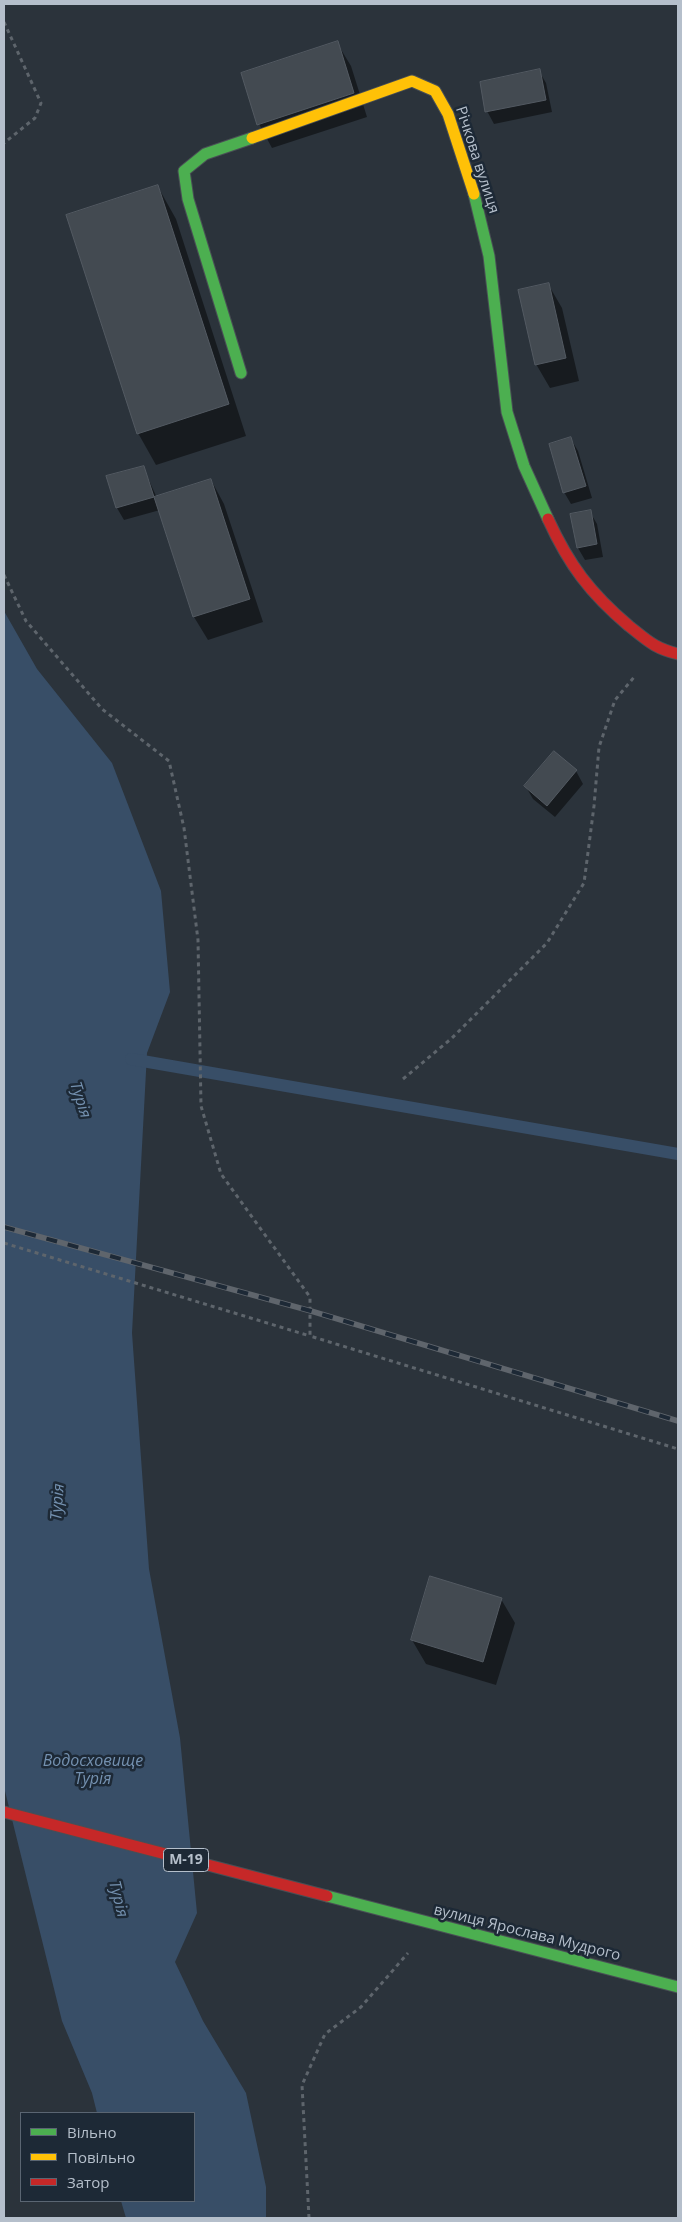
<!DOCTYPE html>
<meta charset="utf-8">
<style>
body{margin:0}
#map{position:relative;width:682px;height:2222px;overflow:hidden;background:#2b333b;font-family:"Open Sans",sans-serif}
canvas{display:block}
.frame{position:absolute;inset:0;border:5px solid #b5bfcb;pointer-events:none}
.legend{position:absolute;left:20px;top:2112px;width:175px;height:90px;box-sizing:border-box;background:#1d2936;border:1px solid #5a6572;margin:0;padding:6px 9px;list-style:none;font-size:15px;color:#b5bfcb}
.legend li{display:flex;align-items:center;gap:10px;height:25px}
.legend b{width:25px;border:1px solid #5a6572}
</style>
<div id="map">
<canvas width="682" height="2222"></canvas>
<div class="frame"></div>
<ul class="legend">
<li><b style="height:6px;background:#4caf50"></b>Вільно</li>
<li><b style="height:6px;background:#ffc107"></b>Повільно</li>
<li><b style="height:6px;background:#c62828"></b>Затор</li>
</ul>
</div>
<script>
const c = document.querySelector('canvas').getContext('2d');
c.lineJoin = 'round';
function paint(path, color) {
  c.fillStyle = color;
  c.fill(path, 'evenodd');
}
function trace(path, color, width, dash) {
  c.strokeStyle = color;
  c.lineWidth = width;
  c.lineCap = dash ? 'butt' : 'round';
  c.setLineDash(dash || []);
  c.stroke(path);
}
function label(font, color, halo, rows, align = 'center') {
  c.font = font + ' "Open Sans",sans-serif';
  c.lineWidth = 5;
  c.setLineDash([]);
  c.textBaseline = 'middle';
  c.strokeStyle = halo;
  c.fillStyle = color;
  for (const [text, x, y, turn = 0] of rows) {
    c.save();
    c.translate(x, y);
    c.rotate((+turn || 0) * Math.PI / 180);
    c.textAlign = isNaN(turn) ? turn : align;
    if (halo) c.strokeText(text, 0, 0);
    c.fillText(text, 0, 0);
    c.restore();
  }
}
const water = new Path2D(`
 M4 611 37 669 112 763 161 891 170 992 147 1053 132 1333 149 1569 180 1738 197 1913 175 1962 203 2021 246 2093 266 2187V2218H126L121 2201H194V2113H97L92 2093 62 2021 4 1787Z`);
const shadow = new Path2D(`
 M337 43 351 66 367 117 272 148 259 124Z
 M539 71 546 83 552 112 494 124 487 111Z
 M158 187 176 219 246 436 156 465 138 433Z
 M548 284 562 308 579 381 550 388 536 364Z
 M571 439 578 451 592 498 571 504 564 492Z
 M143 467 157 498 211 480 224 504 263 622 208 640 194 617 160 510 124 520 117 508 108 477Z
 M590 512 597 524 603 557 585 560 578 548Z
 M576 771 583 784 555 817 533 799 526 787Z
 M501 1599 515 1623 496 1685 426 1664 412 1640Z`);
const stream = new Path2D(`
 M131 1059 678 1154`);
const building = new Path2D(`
 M338 41 354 93 257 125 241 73Z
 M540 69 546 100 485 112 480 82Z
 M158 185 229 404 137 434 66 215Z
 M549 283 566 358 535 365 518 290Z
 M571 437 586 486 563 493 549 444Z
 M144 466 154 497 116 508 106 476Z
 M211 479 250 599 193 617 154 497Z
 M591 510 597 544 577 548 570 514Z
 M554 751 577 770 547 806 524 786Z
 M430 1576 502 1598 483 1662 411 1640Z`);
const path = new Path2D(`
 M4 22 41 103 35 118 4 143
 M4 575 26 621 102 709 169 761 184 828 198 940 201 1106 221 1174 310 1297V1336L678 1449
 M403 1079 452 1038 547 943 584 883 594 806 599 747 615 700 635 676
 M4 1243 310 1336
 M309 2218 302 2085 325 2034 361 2007 408 1953`);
const fast = new Path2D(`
 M474 194 489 256 507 412 524 466 548 519
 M241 373 188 199 184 171 205 154 252 138
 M327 1896 678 1987`);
const slow = new Path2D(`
 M252 138 412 81 435 91 448 114 474 194`);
const jam = new Path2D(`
 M548 519C569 565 590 593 629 626 648 641 654 648 678 654
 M4 1812 327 1896`);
const rail = new Path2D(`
 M4 1227 311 1311 678 1421`);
const shields = [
 [186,1860,45]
];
const shieldNames = [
 ["М-19",186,1860]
];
const streetNames = [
 ["Річкова вулиця",477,160,72],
 ["вулиця Ярослава Мудрого",527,1933,14]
];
const waterNames = [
 ["Турія",80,1100,72],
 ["Турія",58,1502,-86],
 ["Водосховище",93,1761],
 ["Турія",93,1779],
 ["Турія",118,1899,76]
];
paint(water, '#384e67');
paint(shadow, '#0007');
trace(stream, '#384e67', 12);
paint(building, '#434a51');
trace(building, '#535a62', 1);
trace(fast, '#494f55', 13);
trace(slow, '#494f55', 13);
trace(jam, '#494f55', 13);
trace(path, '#5e656c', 3, [4, 4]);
trace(fast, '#4caf50', 11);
trace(slow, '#ffc107', 11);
trace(jam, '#c62828', 11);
trace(rail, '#5f656c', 5.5);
trace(rail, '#1d2936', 4, [11]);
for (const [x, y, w] of shields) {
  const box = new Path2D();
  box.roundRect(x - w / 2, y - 11.5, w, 23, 4);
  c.fillStyle = '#1d2936';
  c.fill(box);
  trace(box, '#b5bfcb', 1);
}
label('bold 14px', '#b5bfcb', null, shieldNames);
label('15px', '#b5bfcb', '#1d2936', streetNames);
label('italic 16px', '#7491b0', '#1d2936', waterNames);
</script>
